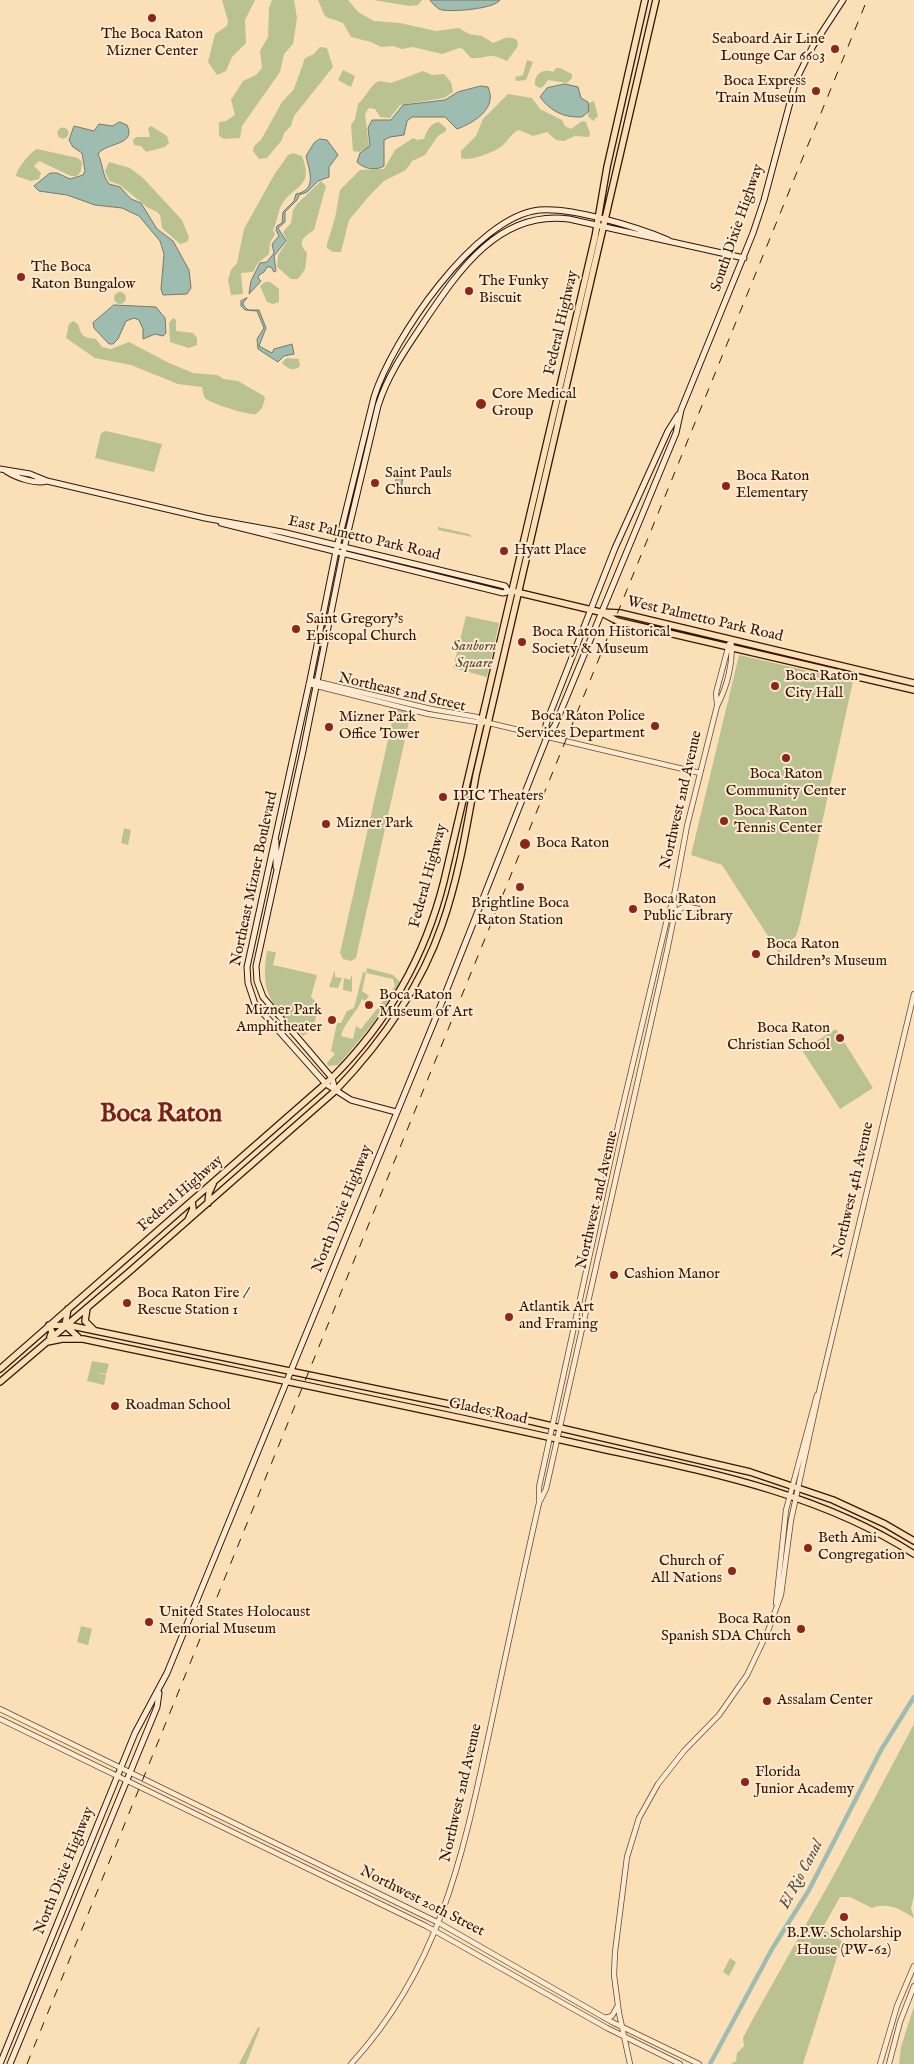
<!DOCTYPE html>
<style>
body{margin:0}
canvas{display:block;background:#fbdfb7}
</style>
<canvas width="914" height="2064"></canvas>
<script>
const c = document.querySelector('canvas').getContext('2d');
c.lineJoin = 'round';
function paint(path, color) {
  c.fillStyle = color;
  c.fill(path, 'evenodd');
}
function trace(path, color, width, dash) {
  c.strokeStyle = color;
  c.lineWidth = width;
  c.lineCap = dash ? 'butt' : 'round';
  c.setLineDash(dash || []);
  c.stroke(path);
}
function label(font, color, halo, rows, align = 'center') {
  c.font = font + ' "IM FELL English",serif';
  c.lineWidth = 4;
  c.setLineDash([]);
  c.textBaseline = 'middle';
  c.strokeStyle = halo;
  c.fillStyle = color;
  for (const [text, x, y, turn = 0] of rows) {
    c.save();
    c.translate(x, y);
    c.rotate((+turn || 0) * Math.PI / 180);
    c.textAlign = isNaN(turn) ? turn : align;
    if (halo) c.strokeText(text, 0, 0);
    c.fillText(text, 0, 0);
    c.restore();
  }
}
const green = new Path2D(`
 M222 0H255L245 20 246 43 232 57 226 71 217 75 208 62 215 34 227 26 228 21Z
 M272 0H294L297 18 293 44 284 54 280 72 242 126 240 138 224 139 219 136V122L226 121 235 115 231 100 243 81 256 75 262 68 260 51 268 37 269 8Z
 M318 0H348L358 12 374 21 400 23 436 31 459 28 469 34 482 36 493 43C502 40 507 34 517 40L518 46 507 61C487 51 489 59 471 58L463 49 459 48 442 54 413 47 402 49 393 46 381 47 371 42 351 37 343 23C321 14 328 23 318 0Z
 M373 0H422L418 5 410 6Z
 M320 47 327 48 333 67 294 116 291 126 284 133 282 140 267 158 259 159 253 151 254 146 261 140 282 102 294 89 305 58 314 54Z
 M527 60 533 62 526 80 516 81 515 77 523 75Z
 M556 68H560L572 74V78L567 83 548 80 543 87 539 88 535 85C534 74 543 68 553 72Z
 M343 70 355 76 351 87 338 80Z
 M423 71 432 75 444 74 451 82 453 92 444 98 400 105 390 118 380 117 375 109 369 108 365 114 369 147 359 152 353 151 351 125 355 119 358 104C366 97 370 85 379 81L391 83Z
 M508 94 532 98 540 109 562 120 565 126 571 129 582 121 586 122 590 133 589 137 575 136 564 141 556 140 547 132 533 136 519 130C510 134 509 140 502 146 495 152 469 162 461 158V151L476 136 483 119Z
 M594 101 598 116 593 121 588 116 589 103Z
 M439 122 446 128V131L438 136 425 155 412 161 406 170 384 181 370 195 349 220 341 252H333L327 248V244L335 218 340 190 360 170 384 169 395 150 413 138 417 140 424 139C427 131 430 123 439 122Z
 M151 126 167 136 169 143 165 147 146 152 141 146 134 145 133 140 136 137H150L148 128Z
 M57.5 133a5.5 5.5 0 1 1 11 0a5.5 5.5 0 1 1-11 0Z
 M37 149 78 158 82 162 81 171 77 176H71L39 161 34 166 41 173 39 179 31 181 16 176C16 170 31 151 37 149Z
 M293 153 302 156C314 188 295 184 282 204 278 210 277 223 273 230L275 234 270 243 269 254 258 263 253 272 241 273 243 294 231 295 228 280 231 270 237 263 244 229 274 175 288 155Z
 M109 162 130 168 143 178 182 220 189 237 187 242 180 244 162 228 160 215 157 212 147 207 120 185 109 181 105 171Z
 M321 181 326 186 314 230C304 237 296 241 307 253L305 269 298 279H291L277 267 278 255 287 242 283 232 291 223 293 210 297 204Z
 M265 282H270L279 289V302L273 304 267 302 260 286Z
 M114 298a6 6 0 1 1 12 0a6 6 0 1 1-12 0Z
 M173 318 176 320V331L193 333 197 338V345L189 348 170 342 169 323Z
 M73 321 78 324C81 336 84 338 96 339L102 347 111 349 129 342 169 363 193 373 217 375 224 379 238 381 264 396 265 399 262 408 256 414C250 416 209 403 205 398 203 395 203 391 202 387L178 384 131 365 95 358 66 338 69 324Z
 M286 358 299 359 300 366C293 372 288 369 282 363Z
 M106 431 162 444 154 472 95 458 101 433Z
 M438 527 469 534 473 537 438 530Z
 M466 616 499 623 487 677 453 668Z
 M739 655 853 681 800 923 796 936 779 953 722 865 691 855Z
 M398 709 408 712 410 717 356 958 351 961 343 959 340 953 394 713Z
 M124 828 131 830 128 845 121 843Z
 M267 951 276 952 273 965 317 975 311 997 319 1005 313 1029 303 1036C274 1003 259 999 267 951Z
 M367 968 393 975 401 983C382 1013 361 1039 338 1065L328 1066 327 1063 335 1054 331 1051 337 1023H341L347 1011 354 1008 363 972 366 973ZM366 973 393 979 395 986 361 1029 356 1026 353 1039 341 1036C344 1022 358 1012 362 999L365 1001 369 996 362 991Z
 M335 970V977L342 978 338 988 329 987Z
 M352 974V992L343 990 344 978 350 980Z
 M836 1029 873 1088 840 1109 802 1050Z
 M92 1361 109 1364 106 1374 94 1372 106 1375 104 1385 87 1381Z
 M81 1626 92 1629 88 1645 77 1642Z
 M914 1724V1896L911 1908 914 1918C900 1909 888 1902 872 1908L850 1897H840L822 1929 842 1941 803 2064H731L736 2061 737 2053 744 2046 743 2038 755 2015 836 1871Z
 M730 1958 736 1962 729 1976 723 1972Z
 M914 2006V2064H899L901 2047Z
 M258 2027 260 2028 246 2064H239Z`);
const water = new Path2D(`
 M430 0H500C494 9 453 12 442 10 437 9 433 4 430 0Z
 M565 84 578 87 581 98 588 102 589 111 582 117C564 118 550 111 540 97L547 88Z
 M481 86 488 87C498 109 473 123 457 129L445 117H412L407 121 404 135 390 137 384 140V166C376 171 364 169 357 162L360 153 370 146 368 128 372 120H391L403 105 445 100 458 92Z
 M120 122 127 125C137 146 106 142 98 154 103 164 102 175 109 184L120 187 131 199 141 203 157 229 173 241 189 270 191 288 187 294 163 295 161 289 164 254 160 241 139 216 122 208 95 205 67 195 39 191 34 186 50 173H57L70 179 83 175 85 171 82 153 73 147 69 140 74 126 94 131 99 124 112 126Z
 M320 139 327 140 338 155 329 167V177L318 181 307 192 299 195 297 200 285 212V222L278 228 286 241 274 256 276 271 274 272 271 267H267L264 272 259 275 258 278 261 281 249 294 251 281 260 263 267 262 274 253 272 244 279 236 276 230 277 226 282 223 283 212 294 201 296 194C318 190 309 170 306 156L314 143Z
 M247 298 243 303 244 306 248 310H259L266 328 259 346 272 353 274 349 292 344 294 354 284 356 278 362 258 349 257 339 264 328 257 311 245 310 241 306V301Z
 M114 305 156 307 165 318 166 333 163 336 155 334 143 339V329L139 320 134 318 126 321 118 339 113 344H109L94 328 93 323Z
 M401 475 403 477 401 490 394 488 397 476Z`);
const canal = new Path2D(`
 M710 2064 772 1949 809 1890 881 1750 914 1697`);
const tertiary = new Path2D(`
 M310 680 431 709 477 717 489 723 700 773
 M309 684 428 714 483 723
 M717 704 716 693 729 644
 M675 912 685 906 699 909
 M540 1501 546 1489 667 951 675 912 674 902
 M776 1603 786 1510 817 1395
 M0 1709 439 1923 612 2022 699 2064
 M0 1719 426 1926 607 2028 680 2064
 M605 2018 612 2016 617 2007
 M351 2064C441 1966 463 1854 490 1729 506 1654 522 1578 539 1503V1487L615 1139 669 911 673 901 687 826 717 706C727 687 734 661 731 640
 M630 2064 619 2013 614 1975 615 1952 627 1857 639 1818 658 1784 684 1751 719 1715 747 1675 768 1631 781 1595 791 1520 819 1392 914 994
 M880 2064 897 2006 914 1966
 M889 2064 900 2022 914 1986`);
const secondary = new Path2D(`
 M0 469 30 474 47 481 205 518 282 532 505 586 508 591
 M6 471C15 477 36 485 47 481
 M221 523 503 593 511 591
 M547 736 546 725 549 716 615 548 668 431 678 415
 M276 841V867
 M335 1090 332 1078 263 997 257 981 256 966 303 751 343 553 378 406C388 374 406 349 424 322 459 270 499 210 569 219L744 258
 M396 1112 351 1100 326 1084 255 1004 248 983 247 967 310 680 336 551 374 397C392 340 475 217 539 210 572 207 637 227 668 240
 M0 2064 135 1733 167 1673 434 1022 547 737 555 725 676 433 681 410 753 233 764 200 796 80 813 46 843 0
 M10 2064 157 1707 159 1693`);
const primary = new Path2D(`
 M516 592 600 612 620 613 914 683
 M602 613 617 621 914 690
 M208 1203 209 1193 213 1184
 M188 1220 193 1209 192 1201
 M87 1308 85 1321 94 1330
 M68 1309 65 1325 78 1337
 M50 1337 52 1332 49 1325 72 1326 526 1420 750 1472 833 1500 885 1524 914 1541
 M47 1342 62 1339H83C244 1373 405 1405 566 1441 685 1468 810 1487 914 1554
 M0 1369 332 1078C387 1023 425 957 444 881L595 237 607 167 645 0
 M0 1382 129 1272 335 1091C382 1042 420 989 442 925 459 877 467 825 476 775L656 0`);
const rail = new Path2D(`
 M27 2064 867 0`);
const markers = [
 [152,18,5,"#8f2418"],
 [835,49,5,"#8f2418"],
 [816,91,5,"#8f2418"],
 [21,277,5,"#8f2418"],
 [469,291,5,"#8f2418"],
 [481,404,6,"#8f2418"],
 [375,483,5,"#8f2418"],
 [726,486,5,"#8f2418"],
 [504,551,5,"#8f2418"],
 [296,629,5,"#8f2418"],
 [522,642,5,"#8f2418"],
 [775,686,5,"#8f2418"],
 [655,726,5,"#8f2418"],
 [329,727,5,"#8f2418"],
 [786,758,5,"#8f2418"],
 [443,797,5,"#8f2418"],
 [724,821,5,"#8f2418"],
 [326,824,5,"#8f2418"],
 [525,844,6,"#8f2418"],
 [520,887,5,"#8f2418"],
 [633,909,5,"#8f2418"],
 [756,954,5,"#8f2418"],
 [369,1005,5,"#8f2418"],
 [332,1020,5,"#8f2418"],
 [840,1038,5,"#8f2418"],
 [614,1275,5,"#8f2418"],
 [127,1303,5,"#8f2418"],
 [509,1317,5,"#8f2418"],
 [115,1406,5,"#8f2418"],
 [808,1548,5,"#8f2418"],
 [732,1571,5,"#8f2418"],
 [149,1622,5,"#8f2418"],
 [801,1629,5,"#8f2418"],
 [767,1701,5,"#8f2418"],
 [745,1782,5,"#8f2418"],
 [844,1917,5,"#8f2418"]
];
const poiNames = [
 ["The Boca Raton",152,35,"center"],
 ["Mizner Center",152,52,"center"],
 ["Seaboard Air Line",825,40,"right"],
 ["Lounge Car 6603",825,57,"right"],
 ["Boca Express",806,82,"right"],
 ["Train Museum",806,99,"right"],
 ["The Boca",31,268],
 ["Raton Bungalow",31,285],
 ["The Funky",479,282],
 ["Biscuit",479,299],
 ["Core Medical",492,395],
 ["Group",492,412],
 ["Saint Pauls",385,474],
 ["Church",385,491],
 ["Boca Raton",736,477],
 ["Elementary",736,494],
 ["Hyatt Place",514,551],
 ["Saint Gregory's",306,620],
 ["Episcopal Church",306,637],
 ["Boca Raton Historical",532,633],
 ["Society & Museum",532,650],
 ["Boca Raton",785,677],
 ["City Hall",785,694],
 ["Boca Raton Police",645,717,"right"],
 ["Services Department",645,734,"right"],
 ["Mizner Park",339,718],
 ["Office Tower",339,735],
 ["Boca Raton",786,775,"center"],
 ["Community Center",786,792,"center"],
 ["IPIC Theaters",453,797],
 ["Boca Raton",734,812],
 ["Tennis Center",734,829],
 ["Mizner Park",336,824],
 ["Boca Raton",536,844],
 ["Boca Raton",643,900],
 ["Public Library",643,917],
 ["Brightline Boca",520,904,"center"],
 ["Raton Station",520,921,"center"],
 ["Boca Raton",766,945],
 ["Children's Museum",766,962],
 ["Boca Raton",379,996],
 ["Museum of Art",379,1013],
 ["Mizner Park",322,1011,"right"],
 ["Amphitheater",322,1028,"right"],
 ["Boca Raton",830,1029,"right"],
 ["Christian School",830,1046,"right"],
 ["Cashion Manor",624,1275],
 ["Boca Raton Fire /",137,1294],
 ["Rescue Station 1",137,1311],
 ["Atlantik Art",519,1308],
 ["and Framing",519,1325],
 ["Roadman School",125,1406],
 ["Beth Ami",818,1539],
 ["Congregation",818,1556],
 ["Church of",722,1562,"right"],
 ["All Nations",722,1579,"right"],
 ["United States Holocaust",159,1613],
 ["Memorial Museum",159,1630],
 ["Boca Raton",791,1620,"right"],
 ["Spanish SDA Church",791,1637,"right"],
 ["Assalam Center",777,1701],
 ["Florida",755,1773],
 ["Junior Academy",755,1790],
 ["B.P.W. Scholarship",844,1934,"center"],
 ["House (PW-62)",844,1951,"center"]
];
const streetNames = [
 ["South Dixie Highway",738,228,-71],
 ["Federal Highway",562,323,-77],
 ["East Palmetto Park Road",364,539,13],
 ["West Palmetto Park Road",705,620,13],
 ["Northeast 2nd Street",402,693,13],
 ["Northwest 2nd Avenue",682,800,-77],
 ["Federal Highway",429,876,-75],
 ["Northeast Mizner Boulevard",255,879,-78],
 ["Northwest 4th Avenue",854,1190,-77],
 ["Federal Highway",181,1194,-41],
 ["Northwest 2nd Avenue",598,1200,-77],
 ["North Dixie Highway",343,1209,-68],
 ["Glades Road",488,1412,12],
 ["Northwest 2nd Avenue",462,1793,-77],
 ["North Dixie Highway",65,1871,-68],
 ["Northwest 20th Street",422,1902,27]
];
const parkNames = [
 ["Sanborn",474,647],
 ["Square",474,664]
];
const waterNames = [
 ["El Rio Canal",802,1875,-62]
];
const townNames = [
 ["Boca Raton",161,1116]
];
paint(green, '#bac292');
paint(water, '#9fbcb0');
trace(water, '#74796b', 1);
trace(canal, '#9fbcb0', 4.5);
trace(tertiary, '#664830', 6);
trace(secondary, '#341503', 7);
trace(primary, '#341503', 8);
trace(tertiary, '#fcead0', 4.5);
trace(secondary, '#fcead0', 5);
trace(primary, '#fbdfb7', 5.5);
trace(rail, '#341503', 1, [9, 9]);
for (const [x, y, r, color] of markers) {
  const dot = new Path2D();
  dot.arc(x, y, r, 0, 2 * Math.PI);
  c.fillStyle = color;
  c.fill(dot);
  trace(dot, '#fcead0', 2);
}
label('15px', '#341503', '#fcead0', poiNames, 'left');
label('15px', '#341503', '#fcead0', streetNames);
label('italic 15px', '#5c492e', '#fcead0', parkNames);
label('italic 16px', '#594f40', '#fcead0', waterNames);
label('bold 25px', '#7a1f14', '#fcead0', townNames);
</script>
